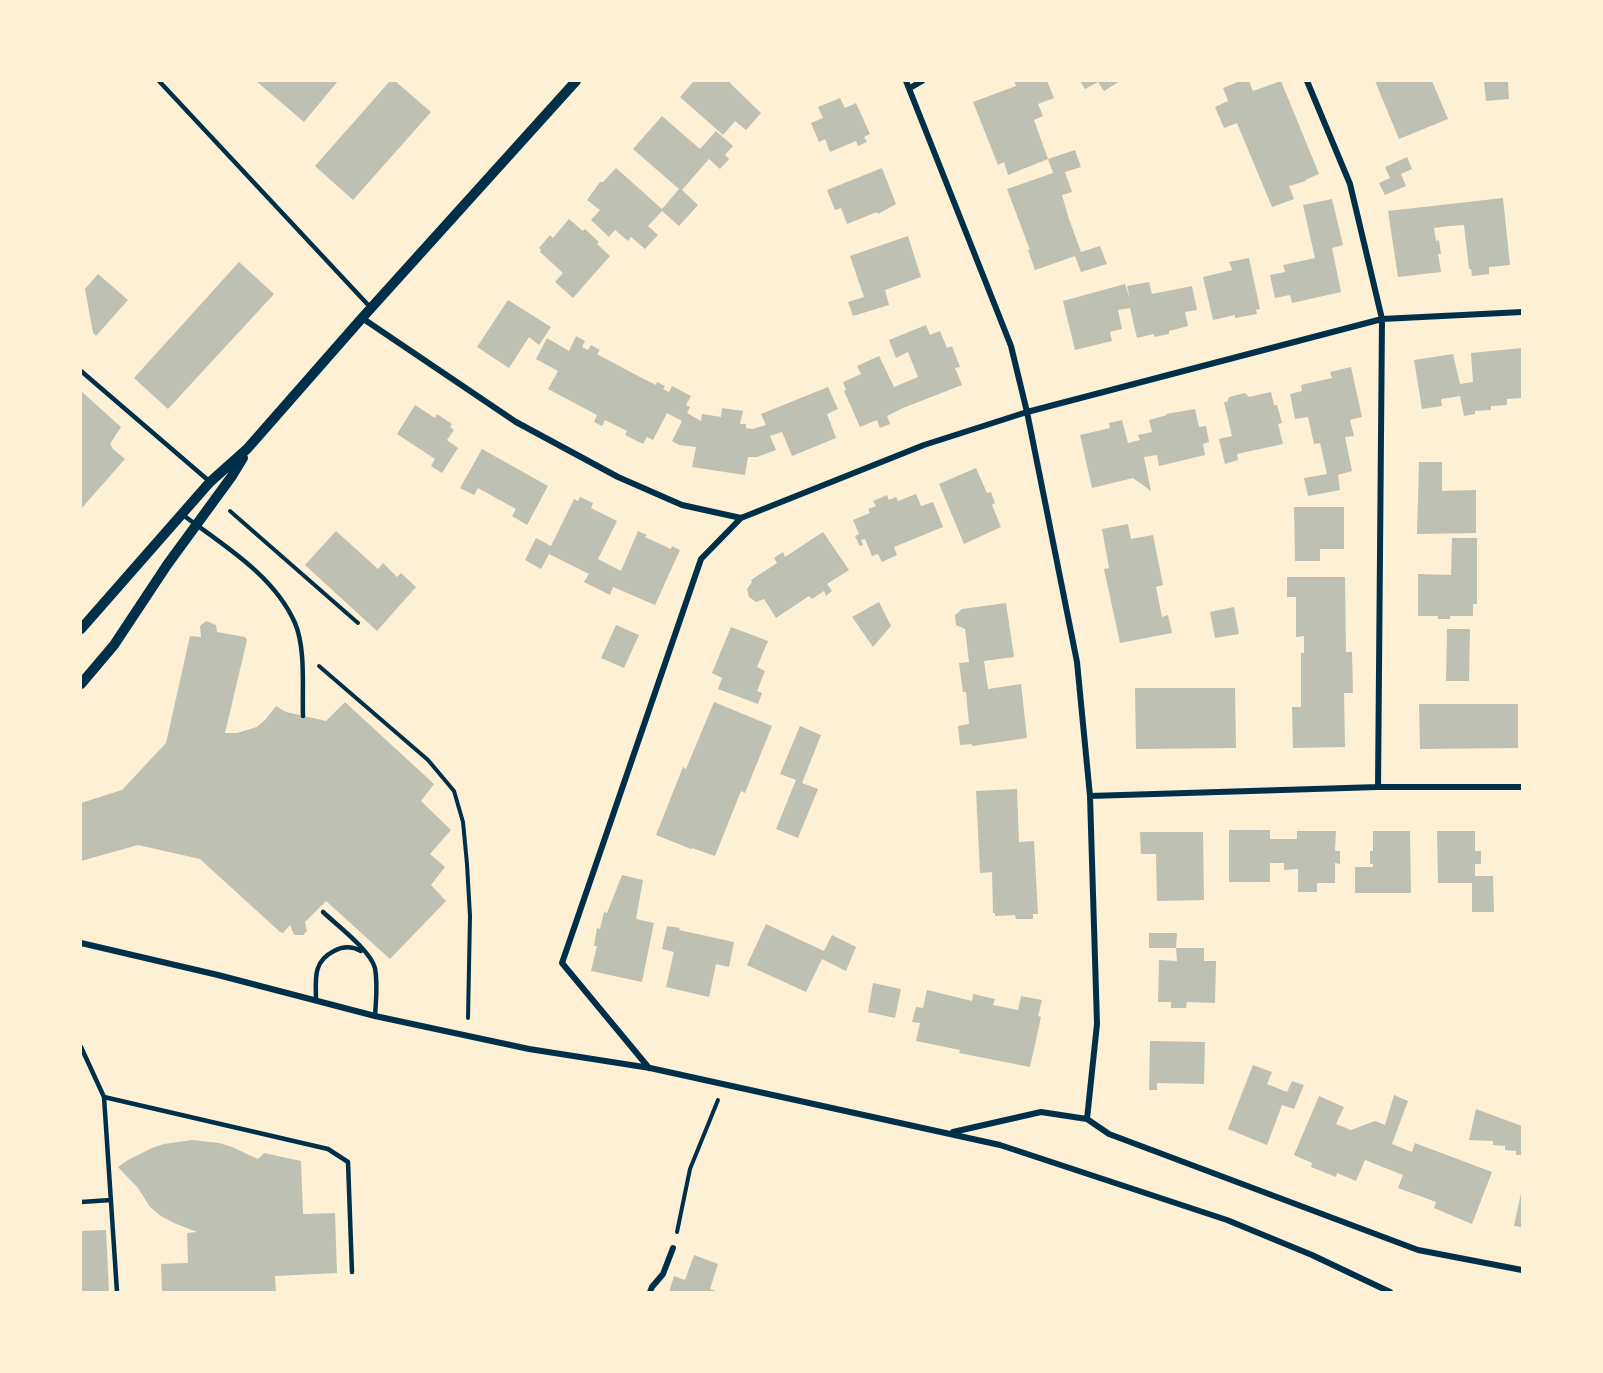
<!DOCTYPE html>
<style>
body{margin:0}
#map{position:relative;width:1603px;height:1373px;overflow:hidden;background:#fdf0d5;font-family:"Crimson Pro",serif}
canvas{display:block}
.frame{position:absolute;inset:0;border:82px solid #fdf0d5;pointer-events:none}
</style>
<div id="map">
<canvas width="1603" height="1373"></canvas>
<div class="frame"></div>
</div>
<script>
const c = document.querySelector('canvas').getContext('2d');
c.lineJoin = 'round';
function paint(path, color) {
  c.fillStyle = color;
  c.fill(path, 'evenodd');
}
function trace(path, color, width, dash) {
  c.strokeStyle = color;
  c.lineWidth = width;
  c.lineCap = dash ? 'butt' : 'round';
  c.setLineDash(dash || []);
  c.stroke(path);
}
const building = new Path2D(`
 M256 81H338L304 122Z
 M390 81H395L431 112 353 200 315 166Z
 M694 81H730L731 84 761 113 746 130 735 121 723 135 680 97Z
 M1014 81H1047L1054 98 1038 104 1043 116 1034 120 1048 159 1008 175 1004 162 998 165 973 102 1016 86Z
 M1080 81H1120L1104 91 1098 82 1085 89Z
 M1240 81H1249L1253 91 1281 81 1319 174 1305 180 1306 181 1289 186 1294 199 1272 207 1237 123 1224 128 1215 107 1228 101 1223 88Z
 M1375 81H1432L1448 119 1399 139Z
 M1484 81H1508L1509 99 1486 101Z
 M840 98 845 108 856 103 870 134 864 137 867 142 858 146 856 141 830 152 825 139 819 142 811 123 823 118 818 107Z
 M662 116 700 149 716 131 733 146 725 155 729 159 720 169 709 159 682 190 698 205 679 226 662 211 648 226 658 235 645 249 631 237 628 241 615 230 609 237 591 220 600 210 587 200 600 182H603L616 168 662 209 679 189 633 149Z
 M1075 150 1081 167 1065 172 1072 192 1062 195 1068 216 1081 252 1100 246 1107 264 1081 272 1075 256 1035 270 1028 250H1030L1007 189 1053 173 1048 159Z
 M1407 157 1412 169 1401 174 1406 186 1385 195 1379 183 1390 178 1385 167Z
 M882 168 896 204 878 214 877 212 847 224 841 208 835 210 827 190Z
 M1503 198 1510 265 1489 267V274L1472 276 1471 269H1469L1464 225 1450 226 1434 228 1436 241 1439 240 1441 254H1438L1441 272 1398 277 1388 211Z
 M1332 199 1343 245 1332 248 1341 292 1292 303 1290 295 1275 298 1270 275 1285 272 1283 265 1315 258 1303 205Z
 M569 219 583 231 585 229 599 242 597 244 610 256 573 298 555 282 563 273 540 252 541 250 539 248 550 235 553 238Z
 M908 236 921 277 885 290 889 305 853 316 848 302 864 297 850 256Z
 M1249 258 1260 309 1256 310 1257 314 1235 318V315L1213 320 1203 277 1232 270 1229 262Z
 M239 262 274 294 168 409 134 378Z
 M98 274 128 300 96 336 93 333 85 289Z
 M1149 282 1152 294 1192 286 1197 310 1185 312 1188 326 1169 331V334L1154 337V334L1137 338 1130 308 1118 310 1122 329 1110 332 1112 341 1075 350 1063 301 1125 284 1130 299 1127 286Z
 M508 300 551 327 539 345 529 337 509 368 477 347Z
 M926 325 930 335 940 331 947 348 952 346 960 367 955 368 962 385 903 408 887 416 890 424 880 428 877 420 860 427 844 391 846 390 843 382 861 374 857 366 879 356 894 387 918 377 908 352 896 358 889 340Z
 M576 336 585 341 582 347 588 350 591 345 600 350 597 354 636 375 656 385 657 382 665 386 663 389 669 392 672 386 691 396 686 405 690 407 687 413 701 421 702 414 721 417 722 408 743 411 740 424H746V428L752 429 766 425 761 414 828 387 838 409 827 414 836 438 792 456 782 432 770 436 776 450 757 457H748L745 475 692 467 696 447 679 445 672 441 682 421 667 413 653 440 647 437 643 444 625 435 627 431 605 420 602 426 594 422 597 415 548 389 558 371 536 359 547 338 569 351Z
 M1522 348V398L1507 399V405L1491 406V410L1475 411V414L1464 416 1460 396 1441 399 1442 406 1422 409 1414 360 1453 354 1460 384 1473 382 1471 353Z
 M1351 367 1362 417 1350 420 1354 436 1345 437 1352 471 1338 475 1340 490 1308 496 1304 478 1327 474 1320 443 1314 444 1308 417 1295 419 1290 394 1302 391 1301 385 1332 378 1330 372Z
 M81 391 121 427 110 444 113 449 125 459 81 509Z
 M1271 392 1274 405H1277L1282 423 1278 424 1283 444 1237 454 1238 460 1225 464 1219 439 1232 436 1224 402H1227L1229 397 1245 393 1249 397Z
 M415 405 435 418 437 414 452 424 450 427 454 430 447 440 458 448 442 473 431 466 435 459 397 434Z
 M1195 409 1199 427 1206 426 1209 442 1203 444 1205 455 1159 466 1157 455 1144 457 1151 491 1133 478 1092 488 1080 435 1110 428 1109 423 1122 420 1128 443 1140 440 1138 435 1152 432 1149 420 1167 415 1166 414Z
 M482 449 548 486 527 525 512 516 516 509 478 488 474 495 460 488Z
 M1419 462H1442V491L1476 490V533L1417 534Z
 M976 468 987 493 991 492 995 503 992 505 1001 527 964 544 939 484Z
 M916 494 921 506 933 502 943 527 894 547 897 555 882 562 878 554 872 556 865 539 861 540 863 545 860 546 855 536 859 534 853 520 870 513 868 509 876 506 873 501 887 495 889 500 896 497 898 501Z
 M580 497 593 503 591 508 617 521 598 559 621 571 638 531 647 535 645 537 671 549 672 546 680 550 655 605 613 587 610 595 584 582 589 574 549 554 541 569 525 560 536 538 551 546 574 499 578 501Z
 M1294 507H1344V549H1320V561H1295Z
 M1128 524 1131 539 1153 535 1163 585 1156 587 1162 617 1168 615 1172 633 1120 643 1104 569 1109 568 1102 529Z
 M336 531 378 569 383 563 397 577 401 573 416 587 377 631 305 565Z
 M823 532 849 570 827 584 832 591 826 596 824 591 812 599 809 596 776 618 764 599 756 602 749 597 747 589 752 582 751 580 777 563 774 558 783 552 785 557Z
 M1452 538H1477V604H1473V616H1450V619H1438V616H1418V574L1451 575Z
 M1287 577H1345L1346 652H1352L1353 693H1344L1345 747 1293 748 1292 707H1301V653H1304V636L1296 637V597H1287Z
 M879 602 891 626 873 647 852 617Z
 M1006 603 1014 657 984 661 988 689 1021 684 1027 738 972 746V744L960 745 958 726 969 724 966 692H963L959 663 969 662 965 629 956 625 955 615 962 609Z
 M1234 607 1239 634 1215 638 1210 612Z
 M206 621 216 625 217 632 245 637 247 640 225 733H237L257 727 265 720 276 706 286 712 326 721 345 702 434 784 421 801 451 830 430 854 445 867 431 885 446 901 390 959 326 901 305 922 307 931 303 935H294L290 925 283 933 280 932 200 859 138 845 81 861V803L122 790 166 743 190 636 201 637 200 626Z
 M616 625 639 635 624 668 601 658Z
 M731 627 768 641 757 667 765 671 757 691 762 693 758 704 718 689 722 678 712 673Z
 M1447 629H1470L1469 681H1446Z
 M1135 688H1235L1236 748 1136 749Z
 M714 702 772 726 745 793 741 791 715 856 692 848 691 849 656 835 683 767 686 769Z
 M1419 704H1518V748L1420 749Z
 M800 726 821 735 802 783 818 789 798 838 776 829 796 780 780 774Z
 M1017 789 1019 842 1034 841 1038 914H1033V919H1016L1015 915 995 916V913H993L992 872 980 873 976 791Z
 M1229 830H1270V839H1297V831H1336L1335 851H1340V864L1335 863V883H1317V892H1298V869L1284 870V863H1270V882H1229Z
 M1373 831H1410L1411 893H1355V867H1373V864H1370V851H1373Z
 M1437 831H1475V851H1481V864H1475V876H1493L1494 912H1472V883H1438Z
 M1140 832H1203L1204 900 1157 901 1156 854H1141Z
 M622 875 643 880 636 919 654 923 642 982 591 971 597 946H594L597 928 600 929 604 912 607 913Z
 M766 924 824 951 832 935 856 947 846 971 822 959 806 992 747 965Z
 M667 926 680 928 679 930 734 942 729 967 716 964 709 997 666 987 674 952 662 949Z
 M1149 933H1177L1176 948H1204V961H1216L1215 1003 1187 1002 1186 1008H1171V1002H1158L1159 960 1177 961 1176 948H1149Z
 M873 983 901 989 895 1018 868 1012Z
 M927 990 972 1001 973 994 995 999 993 1005 1018 1010 1021 996 1042 1000 1038 1016 1041 1017 1030 1067 959 1053 960 1050 916 1041 920 1023 912 1022 916 1007 923 1008Z
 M1150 1041 1205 1042 1204 1084 1157 1083V1090H1149Z
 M1253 1065 1272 1072 1267 1084 1287 1092 1292 1081 1304 1085 1294 1109 1282 1105 1267 1145 1228 1129Z
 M1394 1095 1408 1101 1392 1144 1412 1152 1415 1143 1492 1172 1472 1224 1434 1208 1436 1202 1398 1188 1403 1175 1365 1160 1356 1181 1337 1173 1336 1177 1311 1167 1312 1163 1294 1155 1319 1096 1344 1107 1336 1124 1351 1130 1375 1121 1385 1125Z
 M1476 1109 1522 1126V1155H1516V1151L1505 1150V1146L1493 1145V1141L1469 1140Z
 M192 1140 219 1143 232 1147 258 1159 264 1153 301 1161 303 1214 335 1213 337 1273 275 1276 276 1292H162L161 1264 188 1263 187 1233 197 1232 174 1223 161 1216 150 1207 138 1188 118 1167 128 1160 152 1148 164 1144Z
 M1521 1193 1522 1194V1227L1514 1226Z
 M106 1230 109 1292H81V1231Z
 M694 1255 718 1264 710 1289 719 1292H669L674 1276 685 1280Z`);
const path = new Path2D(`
 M230 511 358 623
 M319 666 428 760 454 791 463 822 467 864 470 916 468 1018
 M677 1232 690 1169 718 1100`);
const service = new Path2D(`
 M159 81 371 308
 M81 371 209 481
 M183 515C223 545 274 575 295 623 306 649 302 689 303 716
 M323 912C338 926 370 950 375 968 378 984 376 1000 375 1016
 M316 1001C316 980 312 962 334 951 343 946 352 946 361 951
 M81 1047 104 1097 117 1292
 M104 1097 328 1149 348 1162 352 1272
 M81 1202 111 1200`);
const minor = new Path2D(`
 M906 81 1011 346 1027 412 1077 662 1090 796 1097 1024 1087 1119
 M1307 81 1350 184 1382 319 1378 787
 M910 88 922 81
 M362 318 516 422 618 477 682 505 741 518 924 445 1027 412 1382 319 1522 312
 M1090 796 1378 787H1522
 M81 943 218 975 375 1016 529 1049 650 1068 1000 1145 1227 1220 1312 1255 1390 1292
 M649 1068 562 963 701 559 741 518
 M953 1132 1041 1112 1087 1119 1109 1134 1418 1250 1522 1270
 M650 1292 652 1287 663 1274 673 1248`);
const tertiary = new Path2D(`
 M81 629 210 482 247 449 362 318 576 81
 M81 684 114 645 167 565 232 476 243 458`);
paint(building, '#bec0b2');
trace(path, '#003049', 4);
trace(service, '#003049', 4.5);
trace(minor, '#003049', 6);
trace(tertiary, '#003049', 10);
</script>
